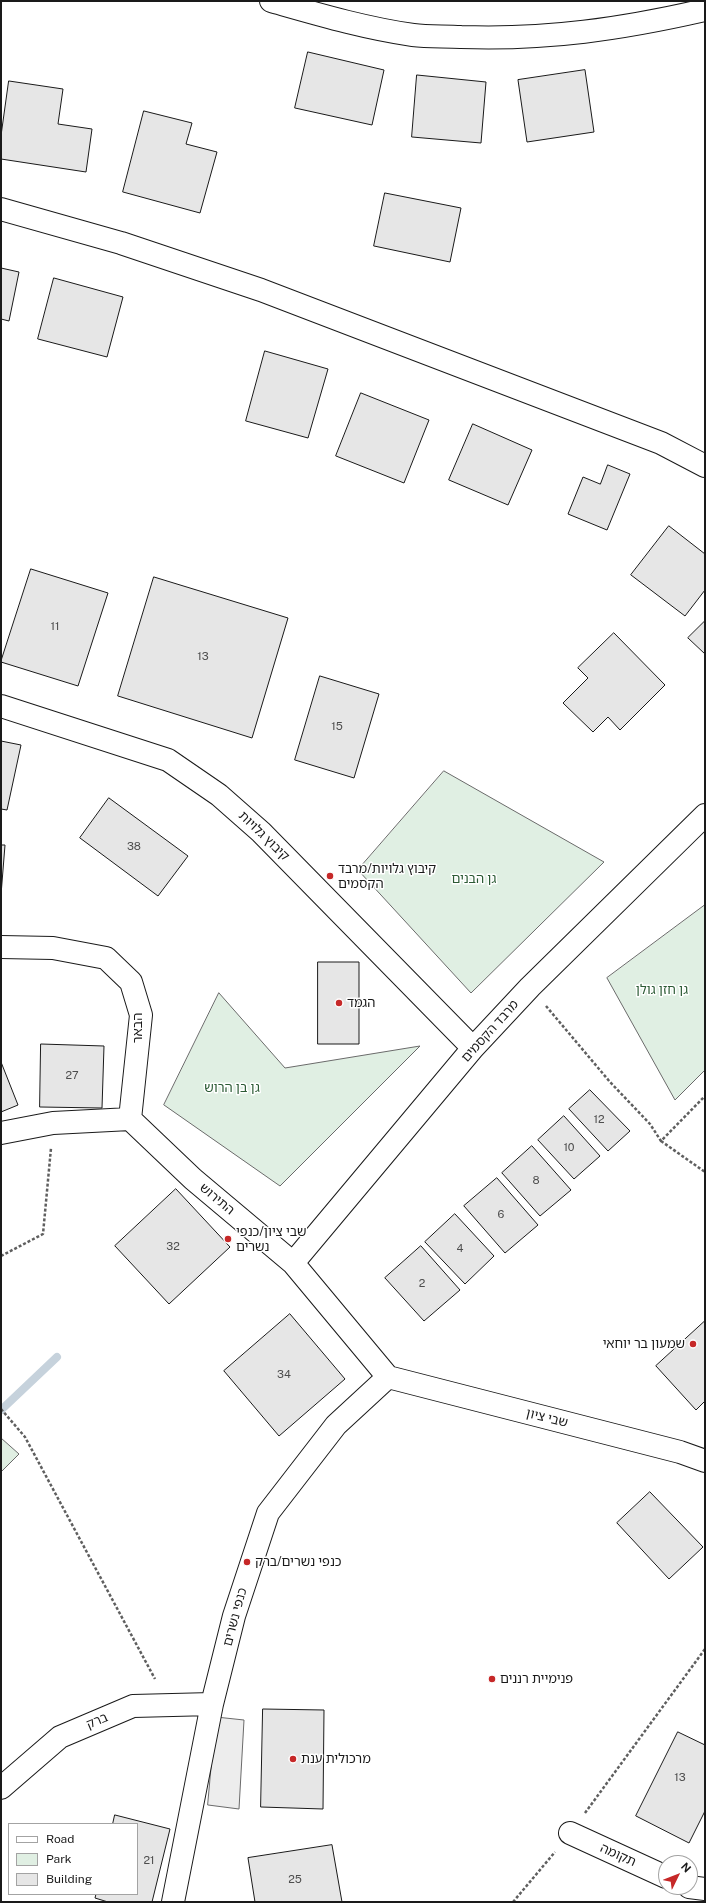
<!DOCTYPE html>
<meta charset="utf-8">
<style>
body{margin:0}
#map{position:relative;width:706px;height:1903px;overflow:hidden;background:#fff;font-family:"Public Sans",sans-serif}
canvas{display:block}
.frame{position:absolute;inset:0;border:2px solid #1a1a1a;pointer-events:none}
.legend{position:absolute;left:8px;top:1823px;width:130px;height:72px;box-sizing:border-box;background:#fff;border:1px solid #a3a3a3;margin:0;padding:5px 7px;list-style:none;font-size:12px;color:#1a1a1a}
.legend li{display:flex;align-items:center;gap:8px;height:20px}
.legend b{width:20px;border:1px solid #a3a3a3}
.north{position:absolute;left:658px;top:1855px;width:40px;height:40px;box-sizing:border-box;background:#fff;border:1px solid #a3a3a3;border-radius:50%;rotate:47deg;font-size:11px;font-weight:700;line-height:16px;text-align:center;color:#1a1a1a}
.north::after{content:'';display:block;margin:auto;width:14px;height:18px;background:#c62828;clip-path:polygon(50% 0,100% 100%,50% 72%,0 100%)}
</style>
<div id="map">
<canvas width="706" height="1903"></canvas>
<div class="frame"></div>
<ul class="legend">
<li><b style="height:5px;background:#fff"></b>Road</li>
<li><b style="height:11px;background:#e0efe3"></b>Park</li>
<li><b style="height:11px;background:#e6e6e6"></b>Building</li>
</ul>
<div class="north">N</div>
</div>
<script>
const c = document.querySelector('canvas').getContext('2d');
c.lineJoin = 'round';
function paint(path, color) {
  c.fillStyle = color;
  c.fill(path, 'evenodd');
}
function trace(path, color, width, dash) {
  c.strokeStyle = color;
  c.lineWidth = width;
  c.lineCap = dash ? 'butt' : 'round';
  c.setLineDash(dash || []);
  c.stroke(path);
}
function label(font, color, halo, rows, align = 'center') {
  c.font = font + ' "Public Sans","Noto Sans Hebrew",sans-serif';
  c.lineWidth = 3;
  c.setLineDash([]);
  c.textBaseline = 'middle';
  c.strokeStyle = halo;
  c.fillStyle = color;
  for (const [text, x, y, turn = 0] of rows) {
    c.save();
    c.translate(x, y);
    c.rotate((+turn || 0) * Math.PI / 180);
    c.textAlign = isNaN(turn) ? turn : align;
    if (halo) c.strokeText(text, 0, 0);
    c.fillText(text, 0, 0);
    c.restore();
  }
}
const green = new Path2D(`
 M444 771 604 862 471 993 358 870Z
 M705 905V1070L675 1100 607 978Z
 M219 993 285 1068 420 1046 280 1186 164 1105Z
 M1 1438 19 1454 1 1472Z`);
const parking = new Path2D(`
 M216 1717 244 1720 239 1809 208 1805Z`);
const stream = new Path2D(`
 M1 1410 57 1357`);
const building = new Path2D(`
 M308 52 384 70 372 125 295 108Z
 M585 70 594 132 527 142 518 80Z
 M417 75 486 82 481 143 412 137Z
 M9 81 63 89 58 124 92 129 86 172 1 159V136Z
 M144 111 192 123 186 144 217 152 200 213 123 192Z
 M385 193 461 208 450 262 374 246Z
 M1 268 19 272 9 321 1 319Z
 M54 278 123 297 107 357 38 339Z
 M265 351 328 369 308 438 246 421Z
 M361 393 429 420 404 483 336 456Z
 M473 424 532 450 508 505 449 480Z
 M608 465 630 474 607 530 568 514 583 477 600 484Z
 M669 526 705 554V590L685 616 631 575Z
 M31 569 108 593 78 686 1 662Z
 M154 577 288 618 252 738 118 696Z
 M705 621V654L688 638Z
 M614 633 665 685 620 730 608 717 593 732 563 703 588 678 578 668Z
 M320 676 379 694 354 778 295 760Z
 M1 741 21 745 7 810 1 809Z
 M109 798 188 856 158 896 80 838Z
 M1 845H5L1 895Z
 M318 962H359V1044H318Z
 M41 1044 104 1046 102 1108 40 1107Z
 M1 1062 18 1105 1 1112Z
 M590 1090 630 1131 608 1151 569 1109Z
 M564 1116 600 1156 574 1179 538 1140Z
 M532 1146 571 1190 540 1216 502 1173Z
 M497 1178 538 1225 505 1253 464 1206Z
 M176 1189 230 1247 169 1304 115 1246Z
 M455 1214 494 1256 465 1284 425 1242Z
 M421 1246 460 1290 424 1321 385 1278Z
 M290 1314 345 1379 279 1436 224 1371Z
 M705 1321V1401L696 1410 656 1366Z
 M650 1492 703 1547 669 1579 617 1523Z
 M263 1709 324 1710 323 1809 261 1807Z
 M678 1732 705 1745V1811L689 1843 636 1816Z
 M115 1815 170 1829 152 1902H108L95 1898 96 1894H137V1824H113Z
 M332 1845 342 1902H255L248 1858Z`);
const path = new Path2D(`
 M546 1006 610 1082 650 1124 661 1141 705 1096
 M661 1141 705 1172
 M1 1256 43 1234 51 1148
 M1 1409 25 1437 155 1679
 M585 1813 705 1649
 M513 1902 555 1852`);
const minor = new Path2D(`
 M271 1C317 14 364 28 413 35 428 37 445 36 461 37 547 40 622 29 705 10
 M1 209 121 243 261 290 661 443 705 466
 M1 706 168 760 219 795 261 832 473 1048
 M1 947 53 948 106 958 131 982 141 1015 130 1119
 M1 1133 53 1123 130 1119 193 1179 293 1263 388 1377
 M293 1263 473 1048 530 987 705 815
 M388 1377 680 1452 705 1461
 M1 1788 60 1737 133 1706 212 1704
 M570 1833 666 1877
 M689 1887 705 1889
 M173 1902 212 1704 234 1616 268 1513 336 1425 388 1377`);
const markers = [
 [330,876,4,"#c62828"],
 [339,1003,4,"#c62828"],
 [228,1239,4,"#c62828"],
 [693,1344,4,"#c62828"],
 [247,1562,4,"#c62828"],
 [492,1679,4,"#c62828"],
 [293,1759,4,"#c62828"]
];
const numberNames = [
 ["11",55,627],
 ["13",203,657],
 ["15",337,727],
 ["38",134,847],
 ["27",72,1076],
 ["12",599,1120],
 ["10",569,1148],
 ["8",536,1181],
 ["6",501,1215],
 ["32",173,1247],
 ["4",460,1249],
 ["2",422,1284],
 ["34",284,1375],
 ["13",680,1778],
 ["21",149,1861],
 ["25",295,1880]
];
const streetNames = [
 ["קיבוץ גלויות",264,836,44],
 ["הבאר",138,1028,-90],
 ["מרבד הקסמים",490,1031,-48],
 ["התירוש",217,1199,40],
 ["שבי ציון",547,1418,14],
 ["כנפי נשרים",235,1617,-75],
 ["ברק",97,1721,-23],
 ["תקומה",618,1855,24]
];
const poiNames = [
 ["קיבוץ גלויות/מרבד",338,869],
 ["הקסמים",338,884],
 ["הגמד",347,1003],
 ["שבי ציון/כנפי",236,1232],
 ["נשרים",236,1247],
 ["שמעון בר יוחאי",685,1344,"right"],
 ["כנפי נשרים/ברק",255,1562],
 ["פנימיית רננים",500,1679],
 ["מרכולית ענת",301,1759]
];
const parkNames = [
 ["גן הבנים",474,879],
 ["גן חזן גולן",662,990],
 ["גן בן הרוש",232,1088]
];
paint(green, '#e0efe3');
trace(green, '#6a6a6a', 1);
paint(parking, '#ededed');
trace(parking, '#6a6a6a', 1);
trace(stream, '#c6d2dc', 8);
paint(building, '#e6e6e6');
trace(building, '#1a1a1a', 1);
trace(minor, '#1a1a1a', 24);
trace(path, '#5f5f5f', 2.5, [3, 2]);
trace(minor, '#fff', 22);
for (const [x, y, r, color] of markers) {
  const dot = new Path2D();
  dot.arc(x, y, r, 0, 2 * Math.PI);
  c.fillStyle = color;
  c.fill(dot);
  trace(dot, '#fff', 1.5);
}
label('11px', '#4d4d4d', null, numberNames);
label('13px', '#1a1a1a', '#fff', streetNames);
label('13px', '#1a1a1a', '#fff', poiNames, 'left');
label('13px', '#2b5a34', '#fff', parkNames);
</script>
